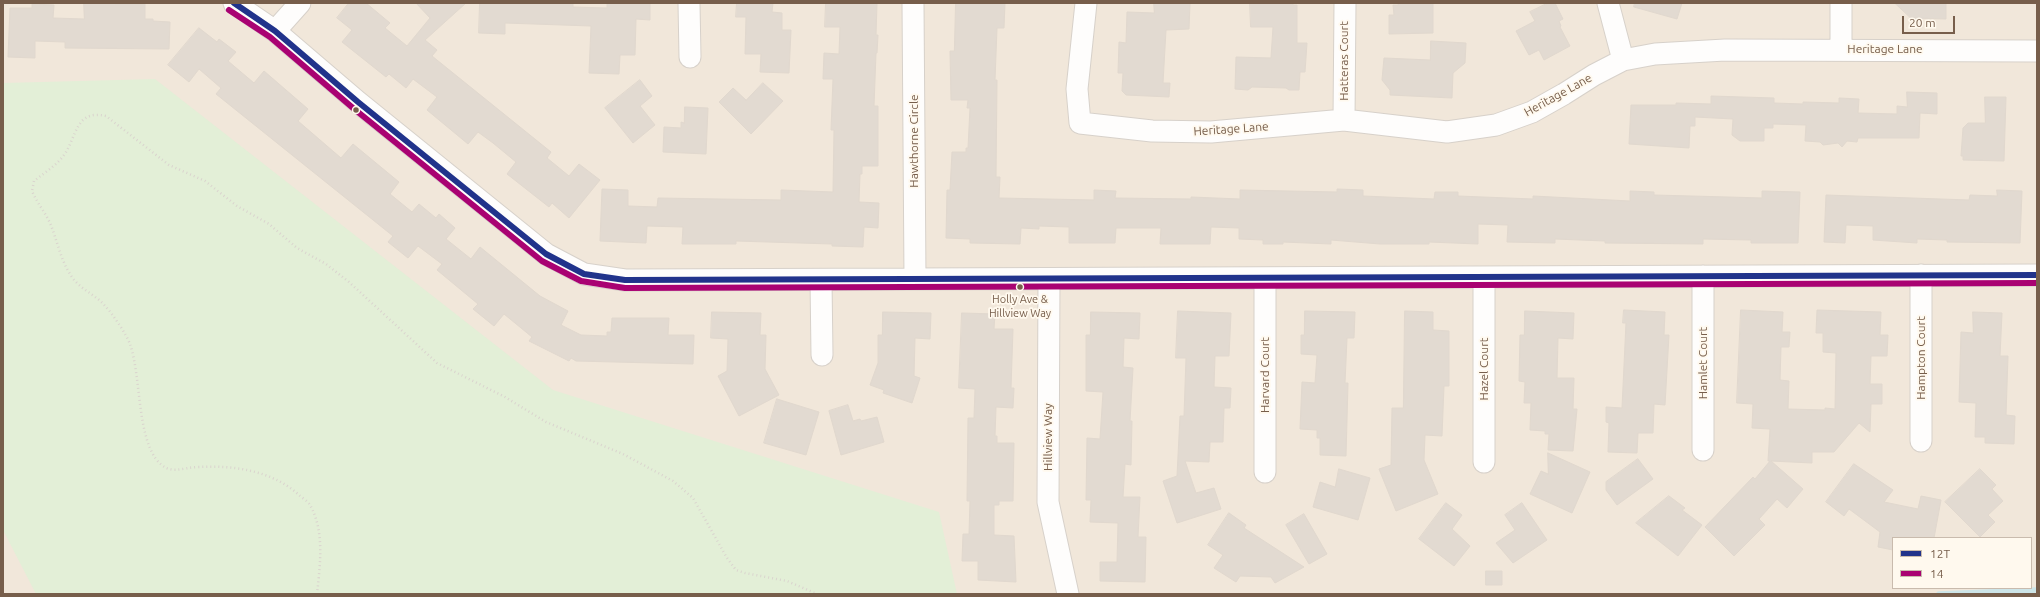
<!DOCTYPE html>
<style>
body{margin:0}
#map{position:relative;width:2040px;height:597px;overflow:hidden;background:#f8f4ec;font-family:Ubuntu,sans-serif}
canvas{display:block}
.frame{position:absolute;inset:0;border:4px solid #775e4b;pointer-events:none}
.legend{position:absolute;left:1892px;top:537px;width:140px;height:52px;box-sizing:border-box;background:#fff9ee;border:1px solid #c9bbad;margin:0;padding:5px 7px;list-style:none;font-size:12px;color:#775e4b}
.legend li{display:flex;align-items:center;gap:8px;height:20px}
.legend b{width:20px;border:1px solid #c9bbad}
.scale{position:absolute;left:1902px;top:16px;width:53px;height:18px;box-sizing:border-box;border:2px solid #775e4b;border-top:0;padding-left:5px;font-size:12px;line-height:14px;white-space:nowrap;color:#775e4b;-webkit-text-stroke:3px #fff9ee;paint-order:stroke}
</style>
<div id="map">
<canvas width="2040" height="597"></canvas>
<div class="frame"></div>
<ul class="legend">
<li><b style="height:5px;background:#21338b"></b>12T</li>
<li><b style="height:5px;background:#a90272"></b>14</li>
</ul>
<div class="scale">20 m</div>
</div>
<script>
const c = document.querySelector('canvas').getContext('2d');
c.lineJoin = 'round';
function paint(path, color) {
  c.fillStyle = color;
  c.fill(path, 'evenodd');
}
function trace(path, color, width, dash) {
  c.strokeStyle = color;
  c.lineWidth = width;
  c.lineCap = dash ? 'butt' : 'round';
  c.setLineDash(dash || []);
  c.stroke(path);
}
function label(font, color, halo, rows, align = 'center') {
  c.font = font + ' Ubuntu,sans-serif';
  c.lineWidth = 3.5;
  c.setLineDash([]);
  c.textBaseline = 'middle';
  c.strokeStyle = halo;
  c.fillStyle = color;
  for (const [text, x, y, turn = 0] of rows) {
    c.save();
    c.translate(x, y);
    c.rotate((+turn || 0) * Math.PI / 180);
    c.textAlign = isNaN(turn) ? turn : align;
    if (halo) c.strokeText(text, 0, 0);
    c.fillText(text, 0, 0);
    c.restore();
  }
}
const residential = new Path2D(`
 M3 3H2037V594H3ZM1893 538H2031V588H1893Z`);
const green = new Path2D(`
 M155 79 553 390 939 512 957 594H36L3 530V83Z`);
const stream = new Path2D(`
 M1939 594 2037 590`);
const building = new Path2D(`
 M84 3 145 4V19H153V21L170 22 169 49 65 48V42L35 41V58L8 57 10 8H32V4L54 5 53 18 84 19Z
 M349 3H366L390 23 385 28 407 46 430 18 416 3H466L425 40 437 50 432 56 551 152 547 158 569 176 579 164 600 180 569 218 552 203 549 207 507 174 516 162 493 143 478 132 468 144 427 110 437 97 413 79 406 88 389 74 386 77 342 42 352 30 337 18Z
 M480 3H573V7L607 8V3H650V20L636 19 635 55H620L619 74 589 73 591 26 505 23V34L479 33Z
 M737 3H773L772 12 782 13V30H791L789 73 760 72 761 54H745L746 17H736Z
 M826 3H877L876 35H878L877 53H876L874 106H878V166H862V174H860L859 202 879 203 878 228 864 227 863 247 832 246V244L736 241V244H682L683 227 647 226 646 243 600 241 602 189 628 190V206L657 207 658 198 781 200V190L833 192 834 130H831L833 79H823L824 53 839 54 840 27H825Z
 M956 3H1005L1004 28H997L995 80H997L996 177H1000L999 198 1094 200V190L1116 191 1115 198 1191 199V197L1240 199V190L1337 192V189L1363 190V196L1434 199 1435 192H1458V196L1533 199V196L1630 201V191L1654 192V195L1728 197 1762 198V191L1800 192 1798 243H1751V240L1703 239V244L1605 243V241L1555 239V243L1507 242 1508 225 1478 224V244L1429 242V244H1380L1331 240V244L1283 242V244H1263V240L1239 239V228L1211 227 1210 244H1160L1161 228H1116L1115 243H1069V227L1039 226V229L1021 228 1020 244 970 243V239L946 238 947 190H950L952 152H966V148H968L970 108H967L968 100H951L950 51H954Z
 M1154 3H1190L1189 29 1166 30 1163 83H1170L1169 97 1126 95 1122 91 1123 73H1118L1119 42 1126 43 1127 12 1154 13Z
 M1250 3H1293V5H1297V43H1307L1305 72H1300L1299 90H1289L1286 88 1252 87 1248 90 1235 89 1236 57 1271 58 1273 27H1251Z
 M1398 3H1433V33L1389 34V15H1394L1393 5H1398Z
 M1548 3H1555L1563 19 1559 21 1561 26 1560 27 1570 46 1544 60 1539 50 1529 55 1516 31 1535 21 1530 12Z
 M1635 3H1682L1677 19 1634 7Z
 M1895 3H1946V19L1911 18Z
 M199 28 217 42 219 39 236 52 228 61 254 83 264 71 308 109 298 121 341 158 353 144 399 182 390 194 412 212 419 204 436 218 439 214 455 228 446 239 471 259 480 247 540 296 568 311 561 325 581 335 607 336V332H611L612 318H669L668 335H694L693 364 576 361 571 358 569 361 529 341 532 337 504 314 494 326 473 309 478 304 437 270 442 264 418 246 408 258 388 242 393 236 216 94 221 88 199 69 189 82 168 65Z
 M1431 41 1466 43 1465 63 1453 73 1452 98 1390 95V90L1382 80 1384 58 1430 60Z
 M640 80 652 96 640 106 655 125 633 143 605 108Z
 M763 83 783 101 751 134 719 102 733 88 746 100Z
 M1907 92 1937 93V114L1920 113 1919 138H1858L1857 142 1847 141 1842 147 1838 143 1823 145 1820 142 1805 141 1806 125 1773 124V128H1764V141H1740L1732 135 1733 119 1695 117V126H1690L1689 148 1629 144 1631 105H1676V103L1711 104V96L1774 98V103L1803 104V102L1839 103V98L1859 99 1858 113 1897 114V106L1907 107Z
 M1985 97H2006L2004 161 1963 160V156H1961L1963 128 1968 123H1985Z
 M685 107 708 108 706 154 663 152 664 127 681 128V122L684 123Z
 M1997 190 2022 191 2020 243 1947 242V240L1917 239V243L1873 240V226L1846 225 1845 243 1824 242 1826 195 1969 200 1970 195 1997 196Z
 M1624 310 1665 312 1664 335H1669L1665 405 1654 404 1653 433H1638L1637 453 1608 452 1609 423 1606 422V407L1622 408 1626 323H1623Z
 M1741 310 1783 312 1782 332H1790L1789 347H1781L1780 380 1789 381 1788 409 1825 410V408L1835 409 1836 353 1823 352V333H1816L1817 310 1881 312 1880 335H1888L1887 356H1871L1870 384H1882V404H1871L1870 432 1859 423 1834 452H1812V463L1771 461 1803 489 1787 508 1777 499 1759 519 1765 525 1734 556 1705 527 1753 477 1755 479 1770 461H1768L1770 429 1752 428 1753 404 1737 403Z
 M1178 311 1231 313 1229 356H1215L1214 387 1231 388 1230 408H1224L1223 442H1210L1209 462 1185 461 1196 493 1214 488 1221 509 1177 523 1163 481 1177 476 1180 416H1184L1186 358H1176Z
 M1305 311 1355 312 1354 338H1347L1345 383H1348L1346 456 1320 455V438H1317V430L1300 429 1302 382 1315 383 1317 355 1301 354V335H1304Z
 M1405 311 1433 312V330L1449 331V386H1444L1442 436 1425 435 1424 460 1438 494 1396 511 1379 469 1391 465 1392 408H1403Z
 M1525 311 1574 313 1573 339 1558 338 1557 378H1574L1573 409H1577L1573 451 1548 450 1549 434H1545V431L1530 430 1531 403H1524L1525 382 1519 381 1520 335H1524Z
 M712 312 761 313 760 335H766L765 369 779 395 739 416 718 376 727 371 728 339 711 338Z
 M883 312 931 313 930 339 915 338 914 376 920 378 912 403 883 393 884 390 870 385 878 363V335H882Z
 M1091 312 1140 313 1139 339 1124 338 1123 367 1133 368 1130 421H1132L1131 465 1125 464 1123 497H1140L1138 537H1146L1145 582 1100 581V562H1117L1118 523 1090 522 1091 500H1086L1087 438 1100 439 1103 392 1086 391V335H1090Z
 M1973 312 2002 313 2000 356H2008L2006 415 2015 416 2014 444 1985 443V437H1975L1976 403 1959 402 1961 332 1973 333Z
 M962 313 995 314 994 329H1013L1011 388H1014L1013 408 996 407 995 436H997V443H1014L1013 501H999V505H994V535L1014 536 1016 582 978 580V561H962L963 534H969L970 501H967L968 418H974L975 389 959 388Z
 M777 399 819 412 806 455 764 443Z
 M848 405 853 421 860 419 861 421 877 417 884 442 841 455 829 411Z
 M1548 453 1590 472 1572 513 1530 494 1541 471 1548 474Z
 M1638 459 1653 479 1617 505 1606 490V482Z
 M1854 464 1893 490 1884 502 1918 509 1921 496 1941 500 1934 538H1893V550L1878 547 1880 532 1849 509 1844 516 1826 502Z
 M1339 469 1370 478 1358 520 1313 507 1320 482 1335 487Z
 M1980 469 1996 485 1992 489 2003 501 1988 515 1995 522 1980 537 1945 502Z
 M1669 496 1685 508 1682 510 1702 525 1678 556 1636 523Z
 M1446 503 1462 515 1452 529 1470 546 1454 566 1419 539Z
 M1522 503 1547 540 1513 563 1496 543 1515 530 1505 515Z
 M1229 513 1246 525 1244 528 1304 567 1275 583 1271 577 1240 576 1236 582 1214 568 1223 555 1208 545Z
 M1304 514 1327 554 1309 564 1286 525Z
 M1486 571H1502V585H1486Z`);
const path = new Path2D(`
 M317 594C320 566 325 531 310 505 308 501 302 498 299 495 273 471 234 465 199 467 181 467 170 477 156 459 137 433 141 376 130 344 126 334 113 314 105 306 97 296 84 291 75 281 61 264 58 242 50 223 45 212 37 203 32 191L34 181C44 173 56 166 64 155 77 137 75 109 106 116L169 165 205 181 237 206 269 224 297 248 326 264 349 282 437 363 505 397 546 422 623 454 673 481 693 498 727 558 736 570 745 573 787 581 817 594`);
const street = new Path2D(`
 M234 3 275 31 358 102 546 254 584 274 625 280 2037 275
 M689 3 690 57
 M913 3 915 279
 M1086 3 1077 89 1080 123 1152 131 1211 132 1344 120 1447 132 1496 125 1532 112 1564 94 1594 75 1623 60 1655 54 1725 50 2037 51
 M1608 3 1623 60
 M275 31 300 3
 M1841 49V3
 M1344 120 1345 3
 M1921 275V441
 M1703 276V450
 M1049 279 1048 502 1068 594
 M821 280 822 355
 M1484 462V277
 M1265 472V278`);
const bus1 = new Path2D(`
 M234 3 275 31 358 102 546 254 584 274 625 280 2037 275`);
const bus2 = new Path2D(`
 M229 10 270 37 353 108 542 261 581 281 625 288 2037 283`);
const markers = [
 [356,110,3.5,"#775e4b"],
 [1020,287,3.5,"#775e4b"]
];
const busNames = [
 ["Holly Ave &",1020,299],
 ["Hillview Way",1020,313]
];
const streetNames = [
 ["Heritage Lane",1885,49],
 ["Hatteras Court",1344,61,-90],
 ["Heritage Lane",1558,95,-29],
 ["Heritage Lane",1231,129,-4],
 ["Hawthorne Circle",914,141,-90],
 ["Hampton Court",1921,358,-90],
 ["Hamlet Court",1703,363,-90],
 ["Hazel Court",1484,369,-90],
 ["Harvard Court",1265,375,-90],
 ["Hillview Way",1048,437,-90]
];
paint(residential, '#f1e7da');
paint(green, '#e3efd7');
trace(stream, '#cde5e8', 5.5);
paint(building, '#e2dad1');
trace(building, '#e1d8ce', 1);
trace(street, '#d7d1ca', 23);
trace(path, '#dad4ce', 2.5, [1, 3]);
trace(street, '#fefdfc', 21);
trace(bus1, '#21338b', 6);
trace(bus2, '#a90272', 6);
for (const [x, y, r, color] of markers) {
  const dot = new Path2D();
  dot.arc(x, y, r, 0, 2 * Math.PI);
  c.fillStyle = color;
  c.fill(dot);
  trace(dot, '#fff9ee', 1.5);
}
label('11px', '#775e4b', '#fff9ee', busNames);
label('12px', '#775e4b', '#fff9ee', streetNames);
</script>
